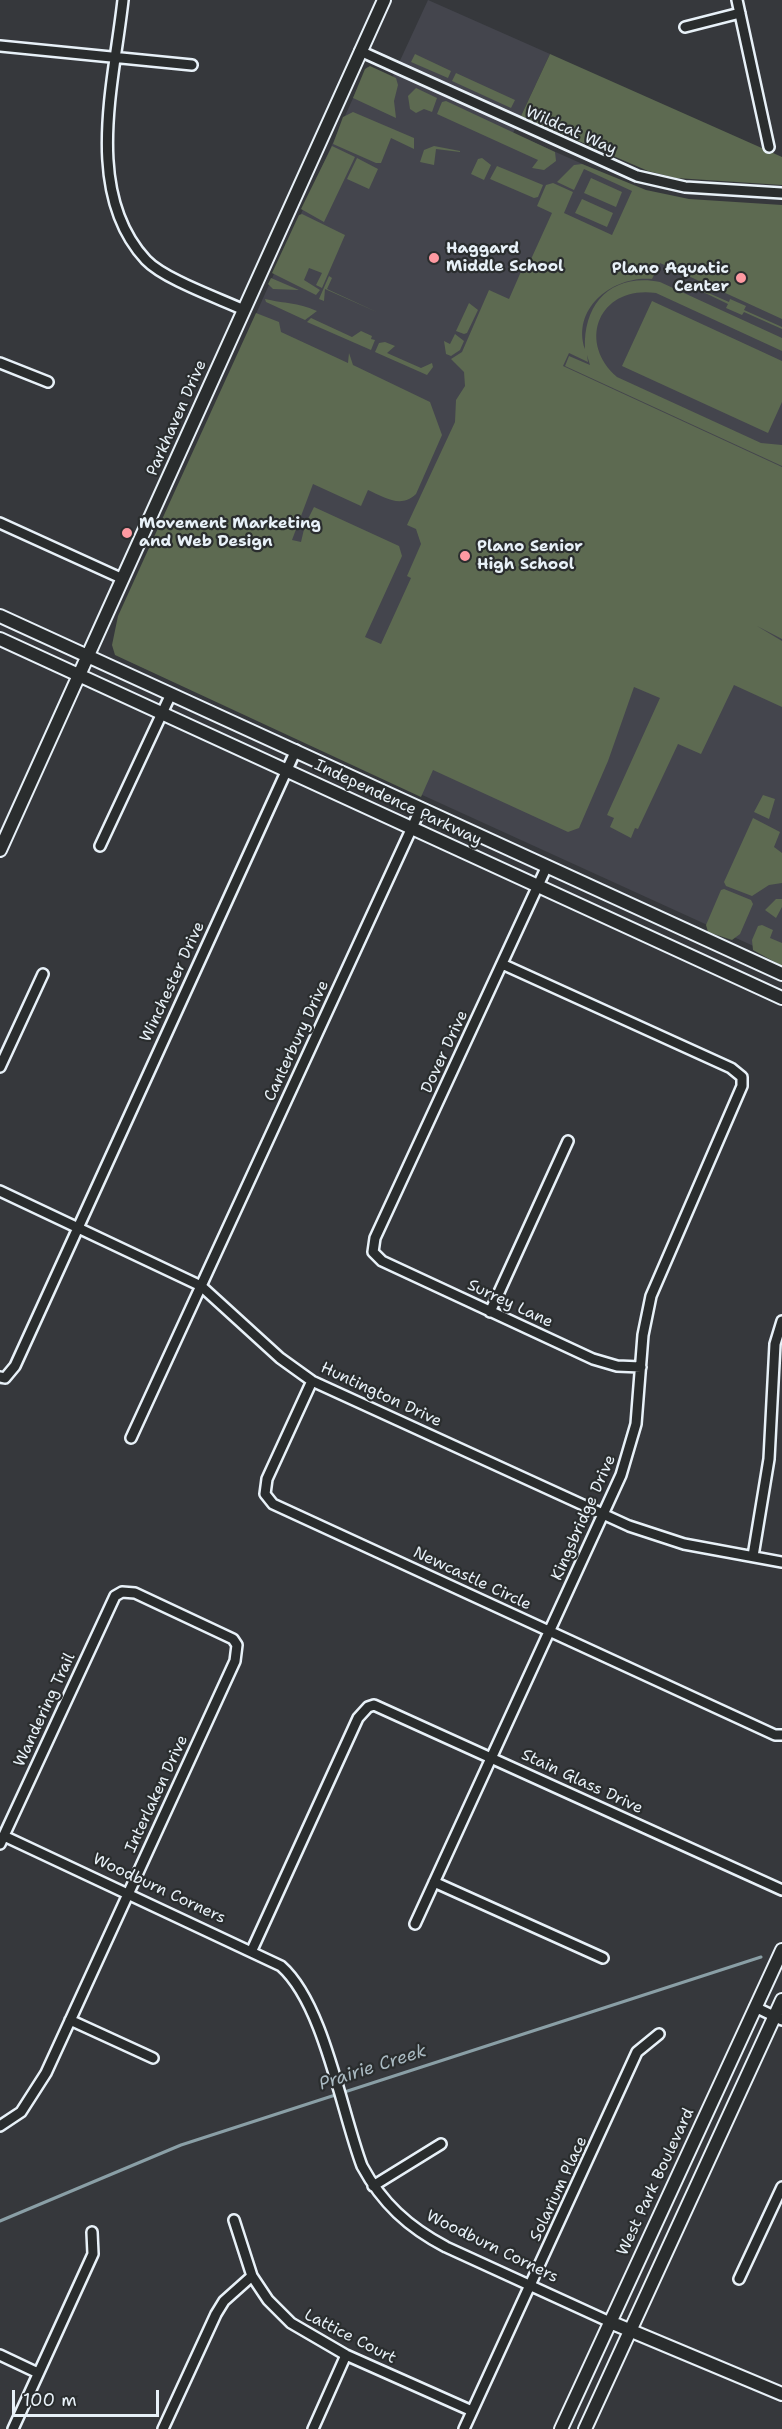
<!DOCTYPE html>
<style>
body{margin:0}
#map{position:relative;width:782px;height:2429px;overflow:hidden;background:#36383c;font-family:"Shantell Sans",sans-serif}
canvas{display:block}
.scale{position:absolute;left:12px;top:2390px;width:147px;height:27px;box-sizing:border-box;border:3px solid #e8f1f8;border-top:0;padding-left:8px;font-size:18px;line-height:21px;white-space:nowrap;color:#e8f1f8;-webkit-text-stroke:4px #2a2d2e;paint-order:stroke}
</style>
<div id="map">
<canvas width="782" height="2429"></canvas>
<div class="scale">100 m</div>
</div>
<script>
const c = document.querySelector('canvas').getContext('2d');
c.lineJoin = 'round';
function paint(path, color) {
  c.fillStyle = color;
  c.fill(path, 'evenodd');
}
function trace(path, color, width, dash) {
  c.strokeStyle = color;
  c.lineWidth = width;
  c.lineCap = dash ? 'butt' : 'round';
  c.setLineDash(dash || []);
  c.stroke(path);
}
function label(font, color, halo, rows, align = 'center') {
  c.font = font + ' "Shantell Sans",sans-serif';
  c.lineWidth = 4.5;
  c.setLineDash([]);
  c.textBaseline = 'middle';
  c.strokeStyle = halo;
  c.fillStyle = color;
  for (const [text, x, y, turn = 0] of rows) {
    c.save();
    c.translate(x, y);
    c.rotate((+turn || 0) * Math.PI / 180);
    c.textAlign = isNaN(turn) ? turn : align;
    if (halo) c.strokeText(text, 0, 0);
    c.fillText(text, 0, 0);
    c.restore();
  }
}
const built = new Path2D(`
 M428 0 550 54 513 133 641 190 782 317V959L124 659 215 405 367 67 392 78Z`);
const green = new Path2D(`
 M415 54 451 71 448 78 411 62Z
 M550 54 782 157V185L676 178 648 171 521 116Z
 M370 66 396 78 398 85 394 101 396 118 353 98 365 69Z
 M456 73 515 100 511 108 452 81Z
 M416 88 437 98 432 112 424 109 416 113 410 109 408 96Z
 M446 101 555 152 556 161 544 170 532 168 538 160 437 114 442 102Z
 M353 112 414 138V149L391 138 381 163H376L333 144 343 117Z
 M332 146 355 157 324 222 301 209Z
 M434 146 460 151V152L436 149 434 165 420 162 424 150Z
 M357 158 378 169 369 189 347 179Z
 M482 158 491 165 484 180 471 174 478 159Z
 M582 164 646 190 689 199 782 205V319L660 263 652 279C615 275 571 307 585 349 583 302 613 273 660 282L782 338V351L656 293C600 285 576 341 617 377L761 443 782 445V466L565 366 569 356 590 365 587 355 588 362 569 353 563 366 782 467V639L757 626 782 641V707L734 685 701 754 678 744 638 829 635 828 631 838 610 827 614 818 607 815 660 698 634 687 608 761 579 828 568 832 433 770 421 797 115 655 112 645 118 616 256 313 279 322 281 332 348 363 349 353 353 365 430 402 442 435 416 494C401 509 384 497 368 490L361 506 313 484 292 540 301 542 305 525 314 507 399 546 402 556 365 637 381 644 411 578 407 576 421 544 416 529 407 525 455 422 456 400 465 386 464 372 451 359 462 352 489 290 509 299 523 267 527 268 552 213 537 206 546 185 553 183 573 192 564 213 612 235 632 191 584 169 574 190 557 182 574 165Z
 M497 166 543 185 538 197 534 198 490 179Z
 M591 178 622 192 616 207 584 193Z
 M582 199 613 213 607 227 575 213Z
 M302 214 345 235 322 288 316 285 322 273 309 268 304 280 320 290 316 295 272 273 299 215Z
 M329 276 332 278 327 289 379 313 325 289 324 301 319 299Z
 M672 277 729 302 730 299 746 306 744 310 782 327V329L744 312 742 315 726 308 728 304Z
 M271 278 299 290 273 289 268 284Z
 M265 299C286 304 296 302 317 311L305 320 266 302Z
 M652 301 782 361V402L768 433 622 366Z
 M469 303 478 310 467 333 464 334 456 331Z
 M311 318 352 337 361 331 372 336 371 339 375 340 371 350 307 322Z
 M455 334 464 341 460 350 451 356 446 354 444 341 450 344Z
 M385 342 395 346 387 353 421 368 432 363 433 367 427 375 375 352 379 343Z
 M763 795 775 799 769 819 754 812Z
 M753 818 780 832 774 847 782 853V883L769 885 752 896 726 886 724 882Z
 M724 889 751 900 753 904 740 934 732 940 708 932 706 925 721 890Z
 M776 899H782V907L776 918 765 910Z
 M762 925 773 930 770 938 782 943V966L753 950 752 940 758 926Z`);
const stream = new Path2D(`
 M0 2221 181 2145 761 1957`);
const street = new Path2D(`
 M123 0C114 83 83 192 146 260 164 279 218 298 244 310
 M737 0 769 147
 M685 27 740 13
 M0 46 192 65
 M360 51 637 176 685 187 782 193
 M0 363 48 382
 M0 523 123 579
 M100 846 171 694
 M547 866 375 1238 373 1252 382 1261 593 1359 617 1366 641 1367
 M0 1067 43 974
 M0 1191 201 1286 280 1358 312 1381 629 1526 684 1544 782 1562
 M490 1312 568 1141
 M0 1377 5 1378 15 1366 296 750
 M312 1381 267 1479 265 1494 273 1504 775 1735H782
 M131 1438 421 808
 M753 1556 769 1459 775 1344 782 1321
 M4 1836 281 1966C324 2004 341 2110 362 2166 382 2203 408 2227 446 2247L610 2322
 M0 1844 115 1596 122 1592 135 1593 233 1639 237 1645 235 1661 46 2073 21 2112 0 2126
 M434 1882 603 1958
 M415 1924 621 1475 636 1424 643 1335 651 1296 742 1086V1077L731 1068 502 964
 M252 1950 358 1718 368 1707 374 1705 782 1890
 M755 2007 782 2020
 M70 2020 153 2058
 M373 2186 441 2144
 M234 2220 252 2276 268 2300 291 2323 346 2355 472 2411
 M739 2279 782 2187
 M0 2355 38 2373
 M13 2429 93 2254 92 2232
 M163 2429 216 2314 224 2301 252 2276
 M313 2429 346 2355
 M464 2429 637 2052 659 2034`);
const secondary = new Path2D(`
 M0 616 782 974
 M0 639 782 998
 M0 850 384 0
 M610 2322 782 2394
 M561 2429 782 1950
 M585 2429 782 2000`);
const markers = [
 [434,258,6,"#ff9aa2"],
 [741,278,6,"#ff9aa2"],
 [127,533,6,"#ff9aa2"],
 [465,556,6,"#ff9aa2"]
];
const streetNames = [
 ["Wildcat Way",571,131,24],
 ["Parkhaven Drive",177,418,-66],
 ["Independence Parkway",398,803,25],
 ["Winchester Drive",173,982,-65],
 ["Canterbury Drive",297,1041,-65],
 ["Dover Drive",445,1052,-65],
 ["Surrey Lane",510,1304,25],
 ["Huntington Drive",381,1395,25],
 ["Kingsbridge Drive",584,1518,-66],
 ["Newcastle Circle",472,1579,25],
 ["Wandering Trail",45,1710,-65],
 ["Stain Glass Drive",582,1782,25],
 ["Interlaken Drive",157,1794,-65],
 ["Woodburn Corners",159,1889,25],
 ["West Park Boulevard",656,2182,-65],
 ["Solarium Place",559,2189,-65],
 ["Woodburn Corners",492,2247,26],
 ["Lattice Court",350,2337,27]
];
const poiNames = [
 ["Haggard",446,249],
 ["Middle School",446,267],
 ["Plano Aquatic",729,269,"right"],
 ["Center",729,287,"right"],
 ["Movement Marketing",139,524],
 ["and Web Design",139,542],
 ["Plano Senior",477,547],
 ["High School",477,565]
];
const waterNames = [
 ["Prairie Creek",373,2068,-18]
];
paint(built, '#44454d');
paint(green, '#5d6a51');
trace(stream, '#8a9fa6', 3);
trace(street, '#e8f1f8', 14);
trace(secondary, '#e8f1f8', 16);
trace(street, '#2a2d2e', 9);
trace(secondary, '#2a2d2e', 12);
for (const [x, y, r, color] of markers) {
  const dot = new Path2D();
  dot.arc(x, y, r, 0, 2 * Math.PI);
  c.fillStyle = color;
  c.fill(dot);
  trace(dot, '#2a2d2e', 2);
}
label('16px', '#e8f1f8', '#2a2d2e', streetNames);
label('bold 16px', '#e8f1f8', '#2a2d2e', poiNames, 'left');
label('italic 18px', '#aabac2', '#2a2d2e', waterNames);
</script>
